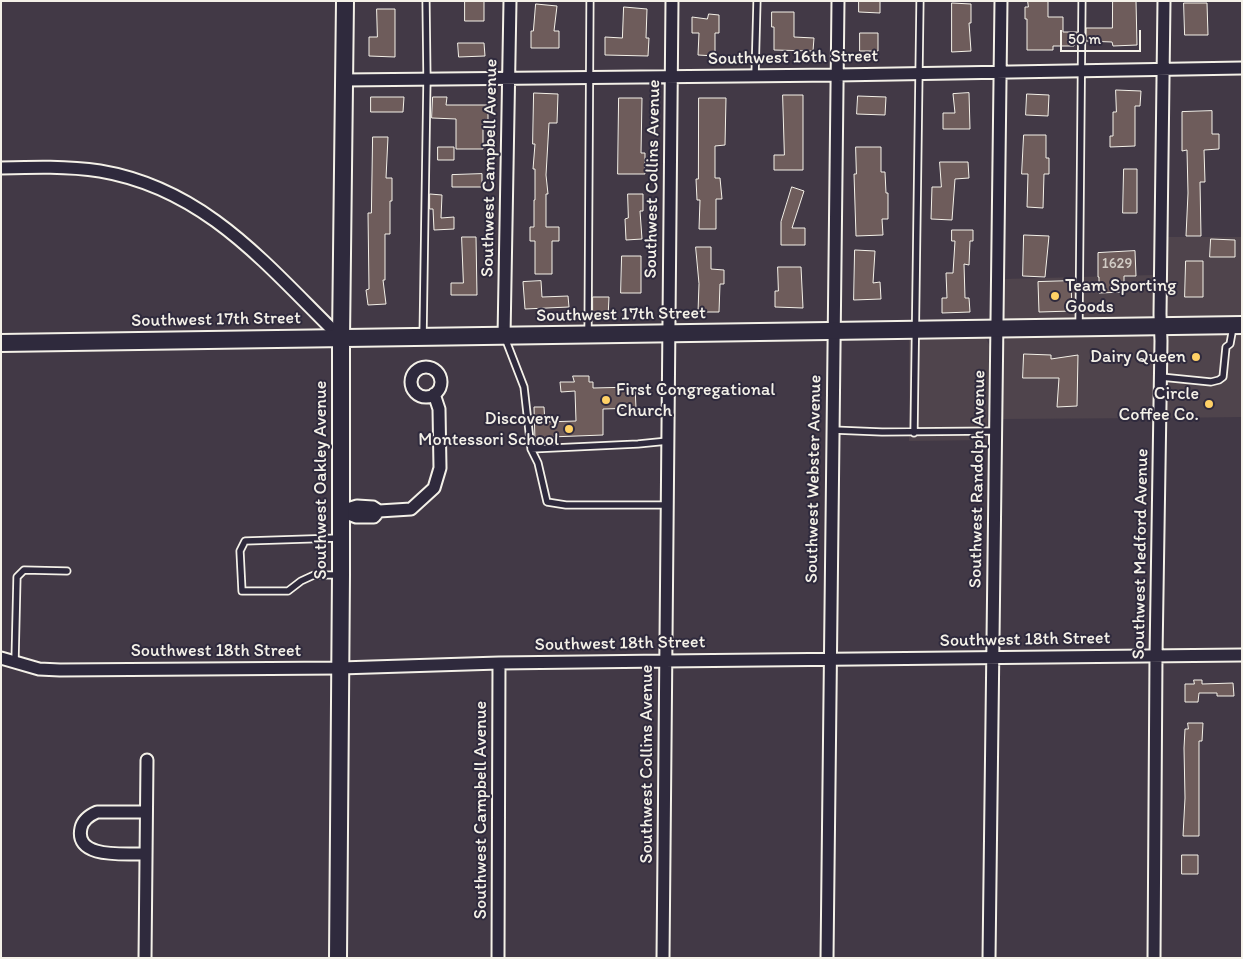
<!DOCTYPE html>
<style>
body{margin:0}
#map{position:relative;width:1243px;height:959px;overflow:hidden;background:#423946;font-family:Itim,sans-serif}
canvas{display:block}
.frame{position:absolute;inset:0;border:2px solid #f4f1e8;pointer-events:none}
.scale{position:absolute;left:1060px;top:30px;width:81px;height:22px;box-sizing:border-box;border:2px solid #f4f1e8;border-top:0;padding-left:6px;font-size:15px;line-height:18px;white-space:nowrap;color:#f4f1e8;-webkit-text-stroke:4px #2f2a3d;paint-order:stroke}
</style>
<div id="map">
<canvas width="1243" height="959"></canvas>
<div class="frame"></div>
<div class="scale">50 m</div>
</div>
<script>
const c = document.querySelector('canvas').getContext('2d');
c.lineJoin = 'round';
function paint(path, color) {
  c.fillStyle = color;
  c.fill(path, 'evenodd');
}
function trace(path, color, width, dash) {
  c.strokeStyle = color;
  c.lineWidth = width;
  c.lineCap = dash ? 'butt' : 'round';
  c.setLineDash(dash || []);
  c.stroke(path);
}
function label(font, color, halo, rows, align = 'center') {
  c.font = font + ' Itim,sans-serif';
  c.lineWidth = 4;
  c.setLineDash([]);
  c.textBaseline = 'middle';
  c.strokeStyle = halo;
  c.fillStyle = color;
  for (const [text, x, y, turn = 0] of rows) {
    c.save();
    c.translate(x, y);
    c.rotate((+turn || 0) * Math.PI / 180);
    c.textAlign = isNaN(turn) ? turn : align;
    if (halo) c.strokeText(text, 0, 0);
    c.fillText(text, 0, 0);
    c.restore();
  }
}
const built = new Path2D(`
 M1166 237H1242V318L1172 319 1168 317 1165 312Z
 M1154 275 1153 310 1151 316 1145 320 1012 322 1007 320 1003 316 1004 279Z
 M1242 333V417L1166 418V342L1168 337 1174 335Z
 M1146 334 1154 340 1155 347 1154 418 1001 419 1002 344 1008 337 1015 336Z
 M983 337 987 340 989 345 987 440 909 441V338Z`);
const building = new Path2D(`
 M465 1H484V21H465Z
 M859 1H880V13L859 12Z
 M1028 1H1048V17H1063V32H1077V40H1074V46H1053V50H1027V19H1025V7H1028Z
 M1113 1H1136L1137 45 1113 46 1112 42 1086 41V28H1112Z
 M952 3 971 4V23H969L971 51 952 52Z
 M1184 3H1207L1208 35H1185Z
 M536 4 557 6 554 31H559V48H531V31H533Z
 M624 7 647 9 646 38H649L648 56 605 55V37L622 38Z
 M377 9H395V57L369 56V37H377Z
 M772 12H794V37L814 38 813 51 774 50V27H772Z
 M709 14 719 15V33H715V56L698 55 699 33H692V17L707 19Z
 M860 33H878V51H860Z
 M458 43H484L485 56 459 57Z
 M1116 90 1141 91 1140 106H1135V146L1110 147V136H1113V112H1116Z
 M534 93 558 94 557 123H549L546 175 548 194H546V227H559V241H552V274H535V241H530V227H534V200H535V169H533L535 144H533Z
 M969 93 970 129H943V113H955L953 94Z
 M1027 94 1049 95 1048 116 1026 115Z
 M783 95H803V170H774V155H784Z
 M858 96 886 97 885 115 857 114Z
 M371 97H404L403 112H371Z
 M433 97H447L446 105H488V120H483V149H456V119L432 118Z
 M619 98H642L641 153H645V174H618Z
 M699 98H726L725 145 715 146V178H720L722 199H716V229H699L700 200H697L696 179H698Z
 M1212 111V134H1219V149L1204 150 1205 182H1200L1201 236H1186L1188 193 1187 150 1182 151V112Z
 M1024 135H1046V158H1049V174H1044L1043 208 1027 207 1028 174H1022Z
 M373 137H388L386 178H392V201H390V234H385V280H383L386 304 368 305 366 290 369 289 368 213H371Z
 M438 147H454V160H438Z
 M856 147H881V172H885L886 193H888V219H882L883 235 856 236 854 174H856Z
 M940 162H968L969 178 955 179 952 220 931 219 932 187H941Z
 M1124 169H1137V213H1123Z
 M482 174V187H452V175Z
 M792 187 804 191 792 228H805V245H781V222Z
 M430 194 442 195 441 218 454 217V229L434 230 433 209H430Z
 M628 194H643V211H640L642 239 626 240 625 219 628 218Z
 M952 230H973V241H970L969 265 964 264 965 298H969L970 312 942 313V298H947L946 273H953L955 241H952Z
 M1024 235 1049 236 1045 277 1023 276Z
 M462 237H476L477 295H451V283H463Z
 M1211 239 1235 240V257H1210Z
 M696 247H711V269L724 270V284H720L719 312H698L699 284Z
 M855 250 875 251 873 283 880 282 881 299 854 300Z
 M1135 251 1136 276H1124V292L1099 293V277H1098V253Z
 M622 256H641V293H621Z
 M1186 261H1203V297H1185Z
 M778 267H801L803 308 775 307V291H778Z
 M541 281 542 297 568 296 569 307 525 309 523 282Z
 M1071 281 1072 311 1039 312 1038 282Z
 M593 297H609L608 318 593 317Z
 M1024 354 1051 355V359L1078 355 1077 406 1057 407 1059 378H1023Z
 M573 376H589V382H593V388L635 387 636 408 603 409V435L550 437V441H535L534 407H544L545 422 576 421 575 391 561 392 560 382H574Z
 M1194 680H1202V684L1233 683 1234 696H1217V693H1199L1198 702H1185V684H1194Z
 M1188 723H1203L1202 741H1199V836H1183L1185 798 1184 748 1185 729H1188Z
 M1182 855H1198V874H1182Z`);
const lane = new Path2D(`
 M755 76 757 1
 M1079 326 1082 1
 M588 333 590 1
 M423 337 427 79 426 1
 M505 338 524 387 531 449 638 444 668 441
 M1161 377 1211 382 1219 380 1223 377 1226 347 1230 344 1233 327
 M833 430 882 432 996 431
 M914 433 920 1
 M531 449 538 463 547 502 566 505H668
 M339 538 245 541 240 551 242 591H288L301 581 314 575H340
 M15 661 17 577 24 570 67 571`);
const street = new Path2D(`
 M344 80 837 75 1242 68
 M1 168C34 167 67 166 100 171 207 189 268 267 341 338
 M504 336 510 1
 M411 382a15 15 0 1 1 30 0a15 15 0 1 1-30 0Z
 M341 511 357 506 373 507 379 511 411 509 434 488 440 468 439 409 434 394
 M341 511 356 517H374L379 511
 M1 658 39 669 60 670 340 668 499 663 665 661 1242 655
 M146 854C127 853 74 860 81 828 83 819 90 815 97 812H146
 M145 958 147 760
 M498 958 499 663
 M663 958 672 1
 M827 958 838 1
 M989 958 1001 1
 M1154 958 1156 656 1161 341 1160 314 1164 1`);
const secondary = new Path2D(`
 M1 343 1242 325
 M338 958 341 574V338L345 1`);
const markers = [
 [1055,296,5,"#ffd166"],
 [1196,357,5,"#ffd166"],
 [606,400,5,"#ffd166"],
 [1209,404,5,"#ffd166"],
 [569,429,5,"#ffd166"]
];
const numberNames = [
 ["1629",1117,264]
];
const streetNames = [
 ["Southwest 16th Street",793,58,-1],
 ["Southwest Campbell Avenue",490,168,-89],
 ["Southwest Collins Avenue",653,179,-89],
 ["Southwest 17th Street",621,315,-1],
 ["Southwest 17th Street",216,320,-1],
 ["Southwest Webster Avenue",814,479,-89],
 ["Southwest Randolph Avenue",978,479,-89],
 ["Southwest Oakley Avenue",321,480,-90],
 ["Southwest Medford Avenue",1141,554,-89],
 ["Southwest 18th Street",1025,640,-1],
 ["Southwest 18th Street",620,644,-1],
 ["Southwest 18th Street",216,651],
 ["Southwest Collins Avenue",647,764,-90],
 ["Southwest Campbell Avenue",481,810,-90]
];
const poiNames = [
 ["Team Sporting",1065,286,"left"],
 ["Goods",1065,307,"left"],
 ["Dairy Queen",1186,357],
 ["First Congregational",616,390,"left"],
 ["Church",616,411,"left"],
 ["Circle",1199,394],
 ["Coffee Co.",1199,415],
 ["Discovery",559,419],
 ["Montessori School",559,440]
];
paint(built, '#4f444c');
paint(building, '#6e5c5b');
trace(building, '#f4f1e8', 1);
trace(lane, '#f4f1e8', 9);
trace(street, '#f4f1e8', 15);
trace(secondary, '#f4f1e8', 20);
trace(lane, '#2f2a3d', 5.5);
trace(street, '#2f2a3d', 11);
trace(secondary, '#2f2a3d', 16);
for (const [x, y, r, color] of markers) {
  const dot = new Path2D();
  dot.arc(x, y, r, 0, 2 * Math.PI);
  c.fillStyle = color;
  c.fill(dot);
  trace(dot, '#2f2a3d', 2);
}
label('15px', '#d2ccc5', null, numberNames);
label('18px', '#f4f1e8', '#2f2a3d', streetNames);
label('18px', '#f4f1e8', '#2f2a3d', poiNames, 'right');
</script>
